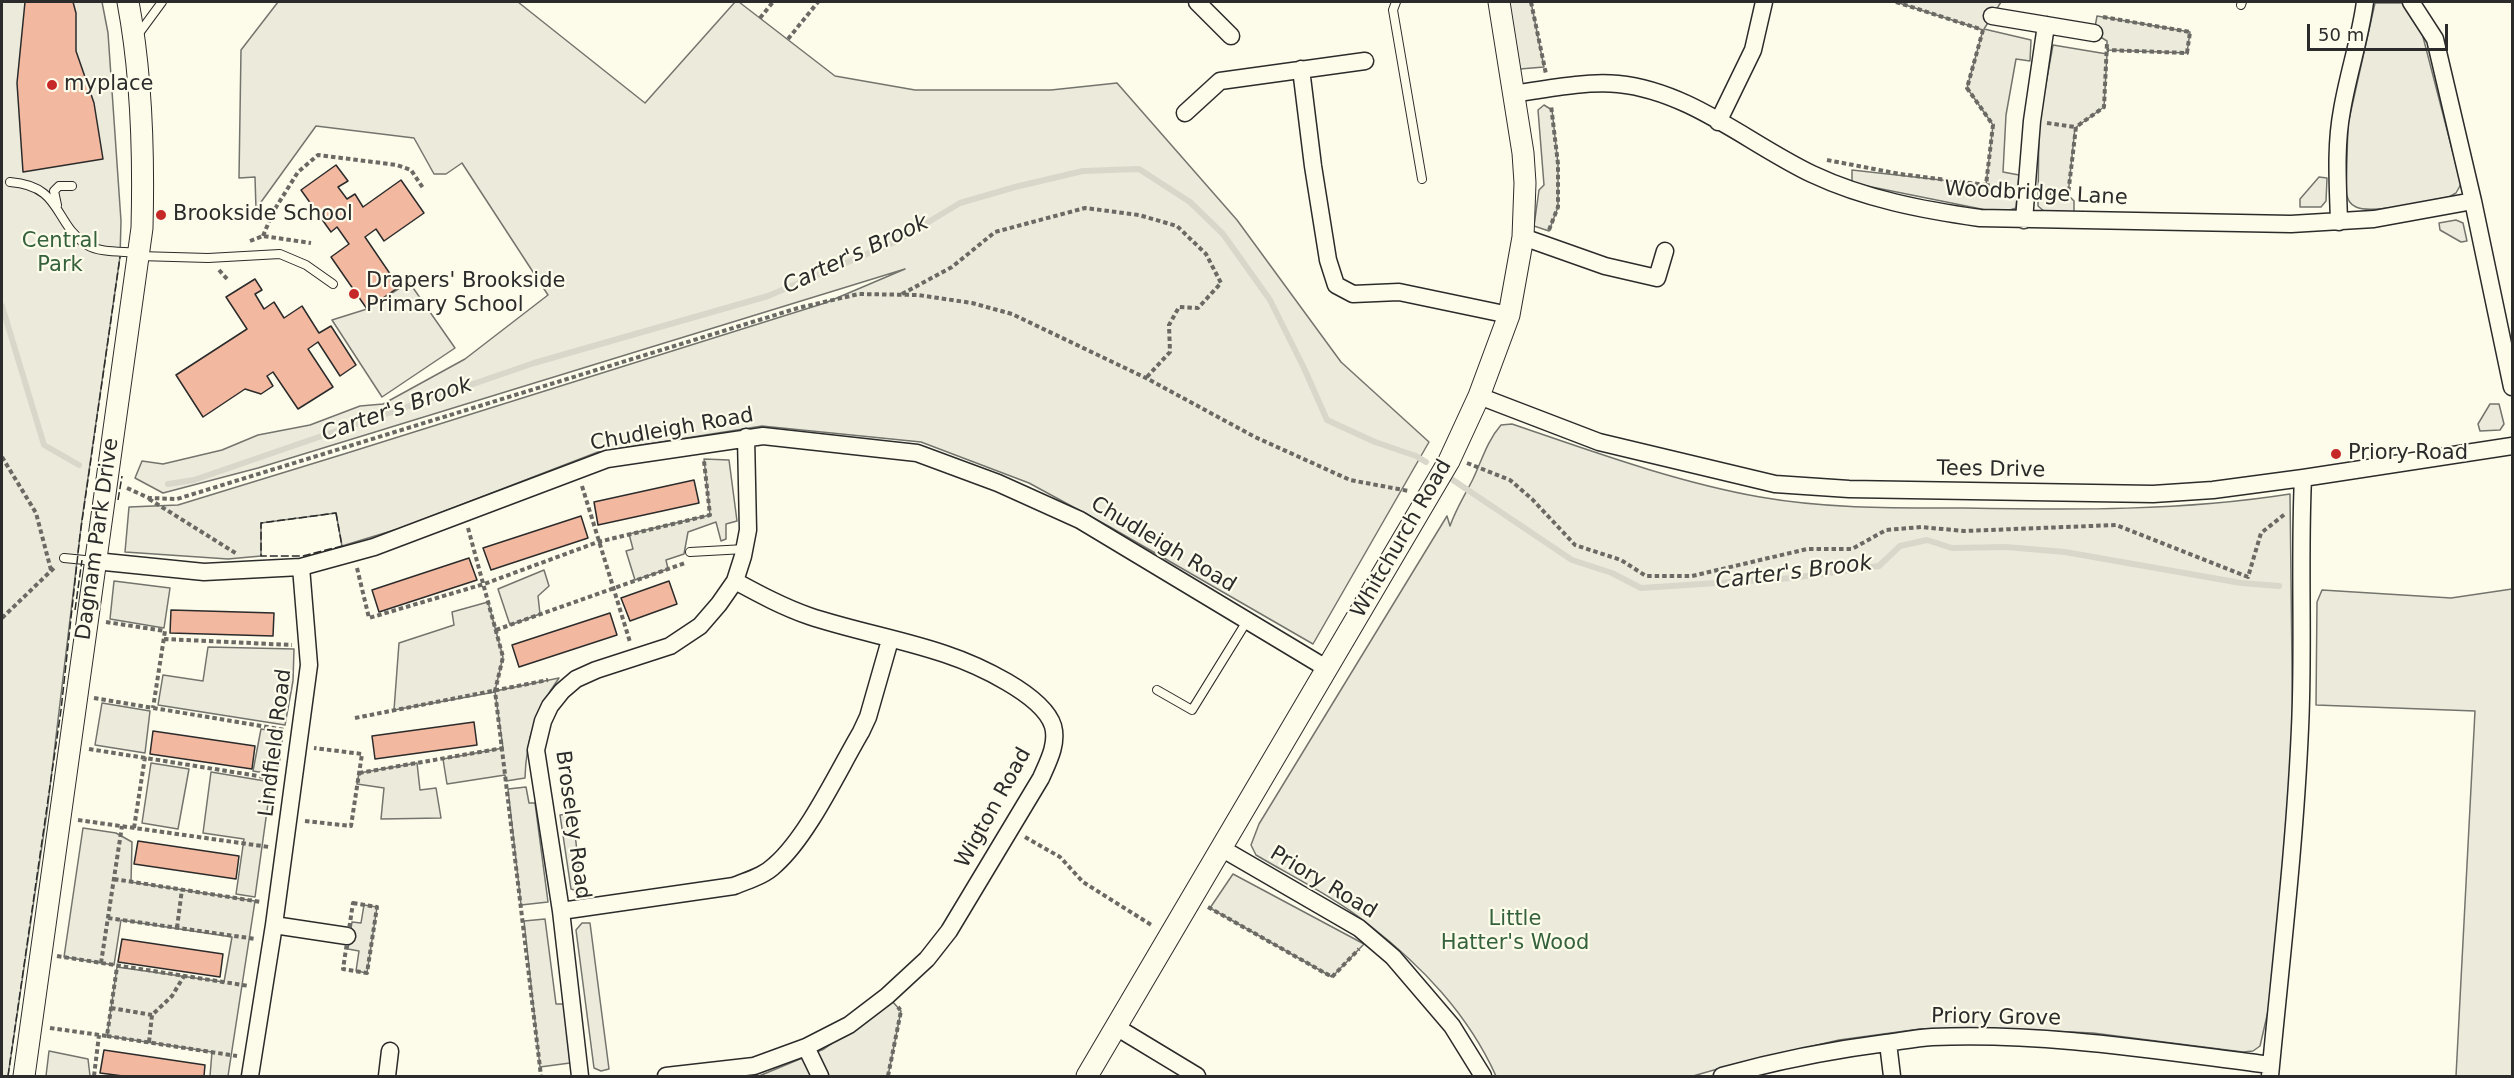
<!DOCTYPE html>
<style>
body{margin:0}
#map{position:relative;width:2514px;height:1078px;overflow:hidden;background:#fdfbea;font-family:"DejaVu Sans",sans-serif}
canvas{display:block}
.frame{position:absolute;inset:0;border:3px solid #2b2b2b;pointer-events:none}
.scale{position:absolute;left:2307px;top:24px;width:141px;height:27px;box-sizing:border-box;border:3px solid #2b2b2b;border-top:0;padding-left:8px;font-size:18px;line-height:21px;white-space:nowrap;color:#2b2b2b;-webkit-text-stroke:4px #fdfbea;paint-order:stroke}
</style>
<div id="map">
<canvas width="2514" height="1078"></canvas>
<div class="frame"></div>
<div class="scale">50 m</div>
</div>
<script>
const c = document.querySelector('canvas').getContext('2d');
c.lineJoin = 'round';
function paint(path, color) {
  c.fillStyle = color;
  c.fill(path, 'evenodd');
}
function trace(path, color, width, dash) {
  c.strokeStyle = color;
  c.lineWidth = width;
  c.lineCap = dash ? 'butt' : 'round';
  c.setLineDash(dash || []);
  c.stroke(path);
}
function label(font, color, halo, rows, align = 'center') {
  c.font = font + ' "DejaVu Sans",sans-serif';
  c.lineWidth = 4.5;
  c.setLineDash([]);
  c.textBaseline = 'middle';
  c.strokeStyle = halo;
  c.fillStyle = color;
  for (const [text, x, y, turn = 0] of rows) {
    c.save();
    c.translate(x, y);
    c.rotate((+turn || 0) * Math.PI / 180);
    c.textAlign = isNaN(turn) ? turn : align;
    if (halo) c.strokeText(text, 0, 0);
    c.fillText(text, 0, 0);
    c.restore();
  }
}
const green = new Path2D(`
 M2 2H102L108 33 121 221 120 257 82 519 47 812 8 1076H2Z
 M278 2H518L645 103 735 2H739L835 76 915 90H1051L1117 83 1237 220 1341 362 1429 442 1313 644 1110 527 1029 483 921 442 762 426 598 452 401 528 342 546 336 513 261 523V556L228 559 125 552 129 507 178 505 344 454 825 303 905 269 258 468 163 493 135 478 142 461 163 464 222 450 258 435 310 425 360 406 383 404 465 359 548 295 462 163 446 174H434L414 138 316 126 256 209 255 177 239 178 241 50Z
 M1509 2H1531L1544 67 1520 69Z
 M1896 2H2001L1984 29 2031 40 2030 61 2016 59 2006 115 2003 172 2019 175 2016 208 2001 213 1852 183V170L1986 185 1993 125 1967 88 1983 30Z
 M2375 3H2403L2413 16 2422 33 2461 184 2456 193 2449 197C2429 200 2373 215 2356 207 2349 204 2348 199 2346 193L2348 124Z
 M2097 16 2190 32 2187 53 2107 50V41L2094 33Z
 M2053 45 2107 54 2104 107 2075 128 2068 195 2074 201V213H2046L2038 206 2039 122Z
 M1544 105 1552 110 1558 164V207L1549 231 1534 226 1539 190 1544 185 1538 110Z
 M2319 177 2327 178 2326 201 2321 207H2300V199Z
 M2456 220 2463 223 2467 241 2461 242 2440 230 2439 223Z
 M2490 404H2499L2504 424 2500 430 2480 431 2478 424Z
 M1512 424C1594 452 1676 482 1760 497 1828 509 1896 508 1964 508 2074 510 2182 511 2290 494L2293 751 2272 994 2260 1046 2253 1051 2243 1052 2093 1033 1982 1028 1920 1029 1839 1040 1735 1064 1693 1076H1496C1468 1014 1422 966 1368 924 1334 897 1293 877 1256 855L1251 845 1259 824 1447 516 1450 526C1456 509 1465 495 1473 479 1482 460 1487 441 1501 425Z
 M704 459 729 460 737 521 726 524V539L721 541 716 522 688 532 684 554 666 560 668 569 635 580 626 551 633 549 629 534 710 515Z
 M544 570 549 586 538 596 540 614 510 625 498 589Z
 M114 581 170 588 164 628 110 619Z
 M2512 589V1076H2456L2475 711 2316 705 2317 602 2322 590 2451 598Z
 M488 602 503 657 495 691 559 678C536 710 526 739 525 778L506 781 505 775 447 784 443 759 503 748 495 692 394 710 399 643 454 625 452 612Z
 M208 647 294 649 293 681 285 725 158 705 163 675 203 681Z
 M102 703 150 711 145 753 95 745Z
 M261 729 283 733 279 766 272 770 271 774 253 771Z
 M151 763 189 769 178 829 142 823Z
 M417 763 420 790 436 788 441 818 381 819 384 788 357 784 359 773Z
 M211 772 271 782 255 897 236 894 244 839 203 833Z
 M526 787 529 803H535L548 902 521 905 508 789Z
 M573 813 581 892 571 889 560 815Z
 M83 828 116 833 132 842 131 882 255 901 228 1076H210L212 1052 107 1036 117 967 224 982 232 937 121 920 114 965 64 957Z
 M1233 874 1364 944 1332 977 1210 908Z
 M364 905 377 907 367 973 356 971 359 951 348 949 352 922 361 923Z
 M545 919 556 1004H564L570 1063 540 1067 524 921Z
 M582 923H590L609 1069 601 1071 594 1068 576 930Z
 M892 1001 901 1011 888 1076H759L824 1049Z
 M49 1051 88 1059 90 1076H46Z`);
const parking = new Path2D(`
 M409 282 455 348 382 397 332 320 367 309Z`);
const stream = new Path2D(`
 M2 306 44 445 79 465
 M1444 474 1572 560 1612 573 1641 588 1792 578 1879 566 1900 546 1927 540 1952 548 2006 547 2065 552 2241 583 2279 586
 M168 484 194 480 534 363 768 296 897 241 960 203 1015 187 1083 171 1139 169 1190 202 1223 234 1270 300 1304 368 1327 420 1375 442 1416 456 1426 462`);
const building = new Path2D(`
 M25 2H73L76 13V51L94 103 103 159 23 172 17 83Z
 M336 165 348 181 338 187 347 199 355 194 363 207 401 180 424 213 384 241 376 229 365 237 399 287 367 309 331 257 349 244 337 227 331 232 301 190Z
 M255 279 262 290 255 294 264 309 274 302 284 318 302 306 319 333 331 326 356 365 340 376 318 342 308 349 333 387 298 409 273 372 267 376 273 386 261 394 245 389 203 417 176 375 247 329 226 297Z
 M694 480 699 503 598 525 594 502Z
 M581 516 588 538 491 570 483 548Z
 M469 558 477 580 379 612 372 590Z
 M669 581 677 604 630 621 621 598Z
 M171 610 274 613 273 636 170 633Z
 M610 613 617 635 519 667 512 645Z
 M474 722 477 745 375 759 372 736Z
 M153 731 255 746 252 769 150 754Z
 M138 841 239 856 236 879 134 864Z
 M122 939 223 954 220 977 118 962Z
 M104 1050 205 1065 204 1076H123L100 1073Z`);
const path = new Path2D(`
 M1531 2 1546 74
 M1896 2 1980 29
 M2103 17 2190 32 2187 53 2107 50
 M760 18 773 2
 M1983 30 1967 88 1993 125 1986 185 2011 189
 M788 39 818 2
 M2047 123 2075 127
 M1827 160 1900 174 1986 185
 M2042 192 2068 195 2076 127 2104 107 2107 43
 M1549 230 1558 207V164L1551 105
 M263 236 273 212 298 172 318 155 397 165 411 170 423 188
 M250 241 263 236 311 243
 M219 270 228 280
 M902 294 952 267 995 232 1085 208 1139 215 1177 226 1206 254 1221 283 1198 308 1179 307 1169 325 1170 352 1146 378
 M2 457 36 513 51 570
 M1467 463 1510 480 1532 499 1575 545 1621 560 1646 576H1692L1807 549H1852L1886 530 1921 527 1964 531 2116 525 2248 577 2261 533 2285 514
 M582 486 630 642
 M127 488 149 498 177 499 798 308 859 294 918 295 972 303 1012 314 1146 378 1255 437 1350 480 1409 491
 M149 499 237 554
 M468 528 503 657 495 691 541 1076
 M357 568 369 618 484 584 598 542 710 515 704 461
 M2 618 55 567
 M106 622 165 631 153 708
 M496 630 685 563
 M164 639 292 645
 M94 698 285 730
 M355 718 548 680
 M89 749 277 779
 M359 773 503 748
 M78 820 269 847
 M305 821 351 826 362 754 314 748
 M134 828 145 757
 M1025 837 1060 857 1083 882 1153 926
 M114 879 261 902
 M353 903 377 907 367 973 343 969Z
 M1208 907 1332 977 1359 949
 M108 918 256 939
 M177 928 182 889
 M57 956 249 986
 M101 963 122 826
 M111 1008 152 1015
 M50 1028 107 1036 117 967
 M107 1036 237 1056
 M149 1042 152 1015 172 996 184 976
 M94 1076 99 1035
 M888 1076 901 1011 898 1007`);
const service = new Path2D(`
 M1396 2 1393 10 1422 179
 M2241 5 2242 2
 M137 36 162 2
 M10 182C63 186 53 223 87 245 100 253 124 251 139 253
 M57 205 54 191 59 186H72
 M139 256 208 258 280 254 306 265 333 284
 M690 552 745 549
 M64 558 95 561
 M1157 690 1192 710 1247 621`);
const minor = new Path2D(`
 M1197 2 1231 36
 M2411 2 2435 39 2473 201 2512 387
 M1992 16 2094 33
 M1301 69 1313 166 1328 260 1336 285 1353 294 1399 292 1509 315
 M1513 94C1547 89 1585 81 1618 84 1690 91 1749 144 1812 174 1865 199 1923 210 1980 218L2291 224 2374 219 2473 201
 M1185 113 1220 81 1365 61
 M1718 122 1753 50 1764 2
 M2024 220 2032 121 2046 25
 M2339 222C2338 185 2335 147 2342 110 2348 74 2360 39 2365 2
 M1523 237 1605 266 1657 278 1665 251
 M1479 396 1599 442 1775 484 1849 489 2153 494 2213 490 2303 478 2512 446
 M95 561 204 572 301 567 374 547 607 459 763 436 917 453 998 483 1080 520 1326 668
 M1221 848 1359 928 1393 957 1452 1026 1483 1076
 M561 911 734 886C748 880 764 876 775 865 808 836 838 771 861 732L868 717 890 640
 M274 925 347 936
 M1116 1027 1197 1076
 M1888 1043 1892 1076
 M806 1047 820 1076
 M250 1076 274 925 309 665 301 567
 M387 1076 390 1051
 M580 1076 561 911 536 750 543 721 550 706 562 691 576 679 596 670 670 646 700 626 719 604 735 581 743 556 748 530 746 437
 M666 1076 754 1066 806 1047 849 1025 887 996 927 959 949 931 1041 778C1048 762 1058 744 1053 726 1043 694 975 664 945 654 901 639 854 631 809 616 783 607 759 594 735 581
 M1722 1076C1776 1061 1831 1050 1886 1043 1901 1041 1917 1038 1932 1037 2045 1032 2159 1051 2271 1065
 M2270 1076C2281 960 2295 845 2300 728 2304 645 2299 561 2303 478`);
const tertiary = new Path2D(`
 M24 1076 142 228C144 152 142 76 128 2
 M1087 1076 1449 461 1479 396 1509 315 1523 237 1525 183 1523 153 1499 2`);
const fence = new Path2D(`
 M118 500 122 476
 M336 513 342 546 303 556H261V523Z
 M75 610 82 560
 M8 1076 61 710 80 535 120 257`);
const markers = [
 [52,85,6,"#c62828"],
 [161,215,6,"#c62828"],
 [354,294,6,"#c62828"],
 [2336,454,6,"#c62828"]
];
const poiNames = [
 ["myplace",64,85],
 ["Brookside School",173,215],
 ["Drapers' Brookside",366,282],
 ["Primary School",366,306],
 ["Priory Road",2348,454]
];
const streetNames = [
 ["Woodbridge Lane",2036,194,3],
 ["Chudleigh Road",672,430,-10],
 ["Tees Drive",1991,470,1],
 ["Dagnam Park Drive",98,539,-82],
 ["Whitchurch Road",1402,539,-60],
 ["Chudleigh Road",1163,545,31],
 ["Lindfield Road",276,743,-83],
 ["Wigton Road",994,808,-61],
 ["Broseley Road",572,825,82],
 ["Priory Road",1323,883,31],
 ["Priory Grove",1996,1018,1]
];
const parkNames = [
 ["Central",60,242],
 ["Park",60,266],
 ["Little",1515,920],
 ["Hatter's Wood",1515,944]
];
const waterNames = [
 ["Carter's Brook",856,255,-25],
 ["Carter's Brook",397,410,-19],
 ["Carter's Brook",1794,573,-7]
];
paint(green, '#ecebdb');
trace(green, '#74746e', 1.5);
paint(parking, '#eceadb');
trace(parking, '#74746e', 1.5);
trace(stream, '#d8d7c9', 6);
paint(building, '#f2b8a0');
trace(building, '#2b2b2b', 1.5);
trace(service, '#2b2b2b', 10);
trace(minor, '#2b2b2b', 19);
trace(tertiary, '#2b2b2b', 23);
trace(path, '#6a6964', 4, [4.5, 3]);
trace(service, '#fdfbea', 8);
trace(minor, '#fdfbea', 16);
trace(tertiary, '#fdfbea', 21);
trace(fence, '#2b2b2b', 1.5, [8, 3]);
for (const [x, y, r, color] of markers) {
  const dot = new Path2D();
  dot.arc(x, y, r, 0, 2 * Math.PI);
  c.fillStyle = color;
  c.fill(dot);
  trace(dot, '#fdfbea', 2);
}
label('21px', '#2b2b2b', '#fdfbea', poiNames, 'left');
label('21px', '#2b2b2b', '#fdfbea', streetNames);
label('21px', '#34623c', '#fdfbea', parkNames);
label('italic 22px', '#2b2b2b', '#fdfbea', waterNames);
</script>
